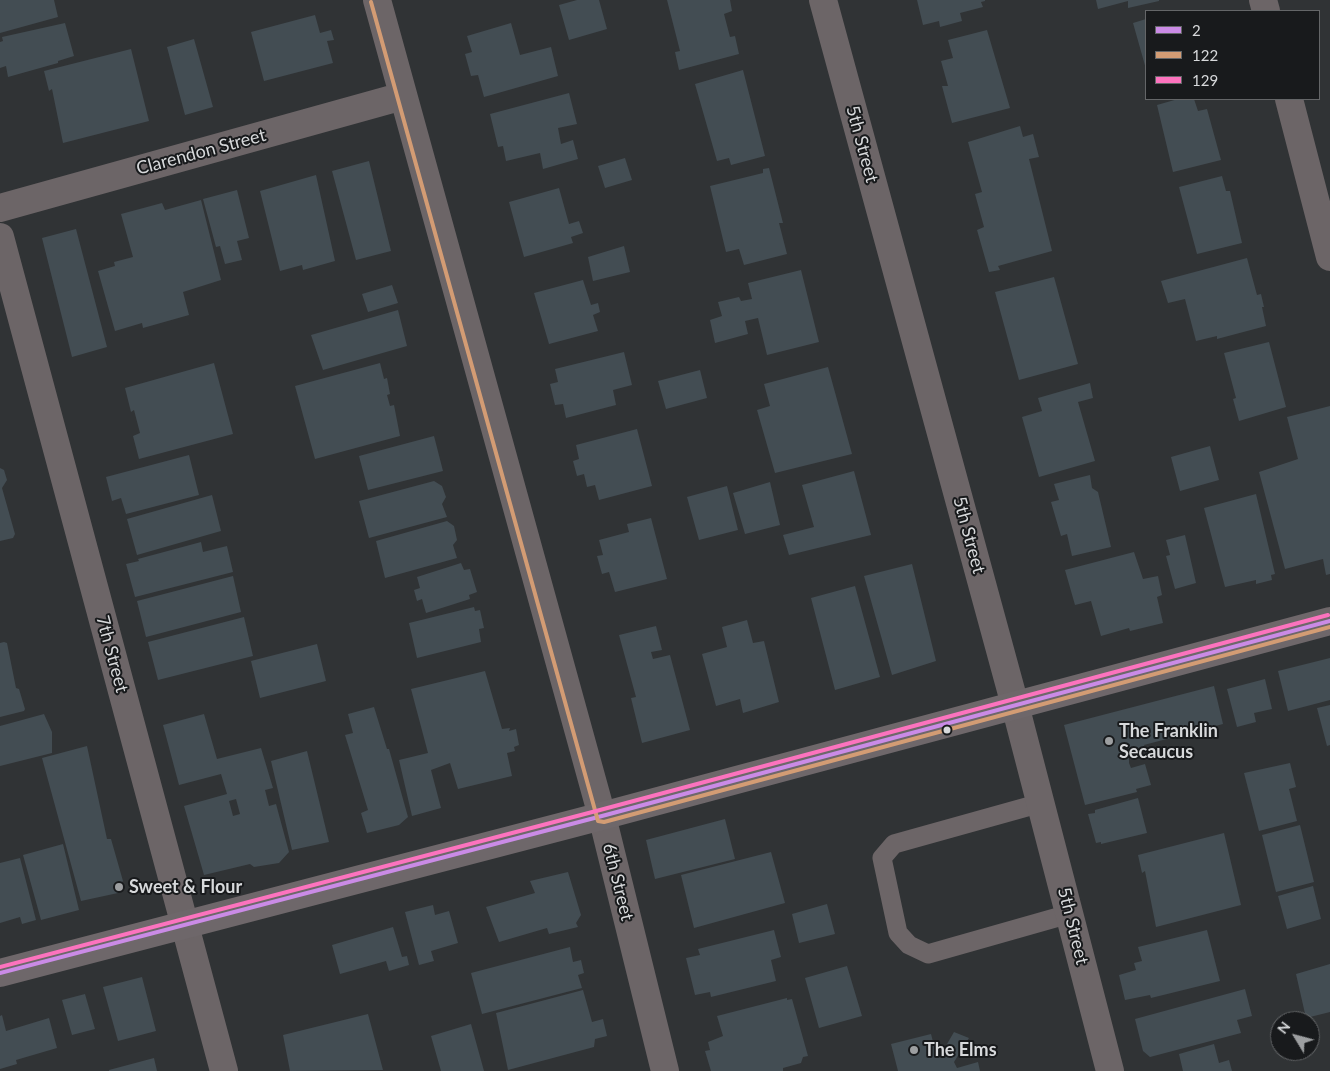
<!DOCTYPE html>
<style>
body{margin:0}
#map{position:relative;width:1330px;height:1071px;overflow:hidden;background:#303335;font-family:Lato,sans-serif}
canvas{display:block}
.legend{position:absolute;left:1145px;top:10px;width:175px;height:90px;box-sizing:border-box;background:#181a1c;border:1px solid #646668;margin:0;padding:6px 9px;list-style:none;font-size:15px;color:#d7d9db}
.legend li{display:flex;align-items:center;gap:10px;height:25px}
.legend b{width:25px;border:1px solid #646668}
.north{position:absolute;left:1270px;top:1011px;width:50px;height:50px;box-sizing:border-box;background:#181a1c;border:1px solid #646668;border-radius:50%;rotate:307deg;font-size:14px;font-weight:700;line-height:20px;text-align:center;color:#d7d9db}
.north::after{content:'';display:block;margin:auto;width:18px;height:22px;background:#9d9fa1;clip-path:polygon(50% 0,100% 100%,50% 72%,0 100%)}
</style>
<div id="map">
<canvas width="1330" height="1071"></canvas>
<ul class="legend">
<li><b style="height:6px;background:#ca8be6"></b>2</li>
<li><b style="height:6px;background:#d39c74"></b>122</li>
<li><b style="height:6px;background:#fc73be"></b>129</li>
</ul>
<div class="north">N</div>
</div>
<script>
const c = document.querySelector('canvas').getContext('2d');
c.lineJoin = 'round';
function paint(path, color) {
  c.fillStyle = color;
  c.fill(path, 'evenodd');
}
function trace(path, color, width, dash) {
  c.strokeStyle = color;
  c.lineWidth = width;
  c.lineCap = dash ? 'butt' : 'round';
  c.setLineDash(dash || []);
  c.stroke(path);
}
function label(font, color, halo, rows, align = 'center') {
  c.font = font + ' Lato,sans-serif';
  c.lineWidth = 4;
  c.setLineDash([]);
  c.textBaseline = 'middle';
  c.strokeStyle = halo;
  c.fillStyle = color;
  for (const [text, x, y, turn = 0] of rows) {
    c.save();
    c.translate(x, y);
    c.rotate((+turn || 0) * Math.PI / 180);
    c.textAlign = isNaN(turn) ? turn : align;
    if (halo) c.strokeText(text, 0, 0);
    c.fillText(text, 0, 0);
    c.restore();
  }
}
const building = new Path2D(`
 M0 0H54L58 17 0 33Z
 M577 0H599L607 29 569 40 559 5Z
 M667 0H730L732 11 724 14 730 37 735 36 739 54 679 70 675 52 680 51Z
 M917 0H985V1L981 2 983 7 960 13 962 21 940 27 939 21 923 25Z
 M1096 0H1159V1L1128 8V1L1098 9Z
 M315 15 320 33 331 30 334 40 327 41 333 63 264 81 251 32Z
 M1146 19V69L1133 23Z
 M65 23 74 56 58 61V63L8 77 6 66 0 68V42L3 41 2 37Z
 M511 23 520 55 551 47 558 76 484 97 478 75 471 76 465 54 472 52 467 36Z
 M987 30 1010 108 952 123 942 86H948L941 61 953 58 948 40Z
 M194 39 213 107 185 115 167 47Z
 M131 49 149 121 63 143 52 89 49 91 44 71Z
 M743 70 765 156 731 165 729 158 717 161 695 84Z
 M569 93 577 124 558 128 561 144 573 140 578 159 543 169 540 153 506 161 503 146 498 147 490 114Z
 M1178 99H1194L1198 111 1207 109 1221 160 1173 172 1157 105Z
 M1020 126 1023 137 1033 134 1039 157 1029 159 1052 251 998 266 1000 270 989 272 977 230 984 227 975 194 982 192 968 142Z
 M625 158 632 180 605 188 598 166Z
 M369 161 391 251 356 260 332 171Z
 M769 168 783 223H779L787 254 744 265 739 249 726 252 710 186 763 173V169Z
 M316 175 335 261 303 270 302 265 280 271 260 191Z
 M1222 176 1226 191H1230L1242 243 1197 254 1179 187Z
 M559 188 569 224 579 221 583 233 571 237 573 243 524 257 509 202Z
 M237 190 249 238 237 241 242 260 225 264 220 246 216 247 203 199Z
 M201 200 221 280 183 292 189 315 143 328 142 323 115 331 98 271 115 266 114 262 133 257 121 214 162 203 165 210Z
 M76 229 107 347 72 357 42 238Z
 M624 246 630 272 593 281 588 257Z
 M1247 258 1257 295 1261 294 1264 307H1262L1266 326 1217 339V336L1196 341 1185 299 1168 303 1161 281Z
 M801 270 819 342 767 355 758 318 745 321 748 334 715 343 710 320 722 316 718 302 739 297 741 301 752 299 748 283Z
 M1054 277 1078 364 1019 380 995 292Z
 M583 280 591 305 598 303 600 312 593 315 598 331 549 344 534 293Z
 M392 285 398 303 368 312 362 294Z
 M398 310 407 346 323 370 311 335Z
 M1269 342 1286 407 1239 421 1233 399 1236 398 1224 353Z
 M624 352 632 385 613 390 616 405 566 418 563 404 555 405 550 384 558 382 555 369Z
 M214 363 233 434 139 459 133 436 140 433 134 410 131 412 125 388Z
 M380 363 384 379 387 378 390 394 387 395 390 406 394 405 400 436 315 459 295 386Z
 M828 367 852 454 775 473 757 410 770 406 764 384Z
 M700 370 707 398 666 409 658 381Z
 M1090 383 1093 398 1078 402 1095 461 1039 477 1022 417 1042 411 1038 398Z
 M1330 406V574L1326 575 1323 559 1285 569 1259 472 1298 459 1287 417Z
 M637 429 652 486 599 500 595 485 587 487 584 474 577 476 573 461 579 459 576 445Z
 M434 436 443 471 368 490 359 456Z
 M1210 446 1219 480 1180 491 1171 457Z
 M189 455 199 495 126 514 121 498 112 501 106 477Z
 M0 468 4 470 7 480 2 488 15 534 13 538 0 541Z
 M854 471 871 535 789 555 783 535 814 527 802 485Z
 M1090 475 1092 488 1098 492 1111 547 1072 556 1067 534 1061 536 1051 502 1059 500 1054 484Z
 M434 481 442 486 446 497 442 504 447 517 369 538 359 501Z
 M770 482 780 525 745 534 733 493Z
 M727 486 738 530 699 540 687 497Z
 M1256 494 1275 574 1271 575 1272 580 1256 584V580L1225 587 1204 508Z
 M212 495 221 531 137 555 127 519Z
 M651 518 667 579 615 592 609 572 602 574 597 556 603 555 599 540 629 532 627 524Z
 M447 521 454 526 457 540 453 545 457 558 385 578 376 541Z
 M1185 535 1196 583 1175 589 1166 556 1170 555 1166 540Z
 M201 542 203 552 227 546 233 572 135 597 126 564 139 561 138 559Z
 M1134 552 1143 579 1158 576 1162 595 1157 597 1163 623 1130 631 1129 628 1101 636 1091 601 1075 605 1065 570Z
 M461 563 464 570 470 569 477 592 469 595 470 599 426 613 422 599 417 601 414 590 420 588 417 577Z
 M912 564 936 661 892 675 864 576Z
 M233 576 241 612 146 637 137 601Z
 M855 586 880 677 835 690 811 598Z
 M474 607 475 611 480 610 484 628 479 629 481 642 417 658 409 623Z
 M244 617 253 656 158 680 148 642Z
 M747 620 753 643 764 641 779 702 743 713 740 699 716 706 702 654 727 647 722 627Z
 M656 626 662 650 651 652 653 659 670 655 690 730 642 743 631 698 636 697 619 635Z
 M4 642 7 643 16 688 19 689 25 709 24 711 0 717V643Z
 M317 644 326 681 260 698 251 661Z
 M1330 658V700L1288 711 1278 671Z
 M485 671 502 729 510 728 509 731 516 729 519 745 514 747 515 751 507 753 512 776 458 789 450 763 431 770 441 808 412 816 399 760 428 753 411 689Z
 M1265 679 1272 709 1254 713 1256 722 1237 727 1227 689Z
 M1214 686 1223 724 1144 745 1146 751 1129 756V763L1131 768 1145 764 1151 785 1136 789 1137 792 1085 805 1064 725Z
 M1330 705V745L1327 746 1317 708Z
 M374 707 387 749H389L408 817 399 825 367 833 361 813 368 810 345 735 353 733 348 714Z
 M44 714 52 732V753L0 766V726Z
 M204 714 217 759 261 748 273 788 265 790 269 806 276 804 289 852 279 863 254 867 250 864 204 875 184 806 227 794 221 774 179 785 163 725ZM236 799 240 814 233 816 229 801Z
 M87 746 107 839H111L123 881 117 887 118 893 81 901 42 758Z
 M307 751 329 842 292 850 271 761Z
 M1290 763 1296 787 1289 789 1297 821 1259 831 1244 773Z
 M1138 798 1147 833 1101 844V842L1096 843 1088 814 1095 813V810Z
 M725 819 735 859 655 879 646 840Z
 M1300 825 1314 882 1276 892 1262 835Z
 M1224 833 1241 905 1156 927 1145 871 1142 873 1138 855Z
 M63 844 79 910 41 920 23 855Z
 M771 852 785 903 694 928 681 875Z
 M20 858 36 920 22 924 20 917 0 923V863Z
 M568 872 581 915 576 923 578 927 549 934 547 928 499 942 486 907 535 893 530 881Z
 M1313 886 1321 919 1287 929 1278 896Z
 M827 904 835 934 799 943 792 914Z
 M433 905 435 915 449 911 458 943 431 951 434 961 419 965 405 912Z
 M393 927 402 957 407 956 409 965 389 971 386 961 340 974 332 945Z
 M774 930 781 957 771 960 776 981 711 997 710 992 695 995 686 958 700 955 698 949Z
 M1207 930 1220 981 1151 998 1150 995 1125 1000 1119 975 1136 970 1134 963 1142 961 1138 947Z
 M570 947 573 962 581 960 584 973 578 975 582 988 482 1014 471 973Z
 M1330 964V1012L1306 1018 1296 974Z
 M847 966 862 1016 819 1028 805 978Z
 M142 977 156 1031 118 1041 103 987Z
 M1245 989 1252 1016 1237 1020 1241 1033 1150 1057 1143 1051 1135 1019Z
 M583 990 592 1022 603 1019 607 1036 595 1039 594 1047 508 1070 496 1013Z
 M85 994 95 1029 72 1035 62 1000Z
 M787 998V1000L792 999 808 1056 803 1057 801 1063 783 1068V1071H711L705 1051 710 1050 708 1042 723 1036 717 1016Z
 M368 1014 383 1070 290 1071 283 1035Z
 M2 1015 6 1031 49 1018 57 1048 16 1060 17 1064 0 1069V1016Z
 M471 1024 484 1071H441L431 1036Z
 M954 1032 969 1038 954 1062 957 1068 978 1062 980 1071H898L891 1044 931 1034 937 1057 940 1056Z
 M1214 1044 1219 1063 1229 1060 1232 1071H1183L1179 1054Z
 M154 1058 157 1071H109V1070Z`);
const lane = new Path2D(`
 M1041 803 894 844 882 858 898 933 909 945 928 954 1069 914`);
const street = new Path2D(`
 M377 0 602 816 665 1071
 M823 0 1015 705 1110 1071
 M1263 0 1266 11
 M1289 99 1330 257
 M0 208 403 96
 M0 237 224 1071`);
const secondary = new Path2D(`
 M0 973 602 816 1330 621`);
const bus1 = new Path2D(`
 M0 973 602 816 1330 621`);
const bus2 = new Path2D(`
 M371 2 598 821 604 822 1330 627`);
const bus3 = new Path2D(`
 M0 967 600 810 1328 615`);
const markers = [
 [947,730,4.5,"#d7d9db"],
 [1109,741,5,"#9d9fa1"],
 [119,887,5,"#9d9fa1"],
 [914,1050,5,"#9d9fa1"]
];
const streetNames = [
 ["5th Street",862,144,75],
 ["Clarendon Street",201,152,-15],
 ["5th Street",969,535,75],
 ["7th Street",112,654,75],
 ["6th Street",618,882,76],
 ["5th Street",1073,926,76]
];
const poiNames = [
 ["The Franklin",1119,731],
 ["Secaucus",1119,752],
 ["Sweet & Flour",129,887],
 ["The Elms",924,1050]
];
paint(building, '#434d53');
trace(lane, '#6c6567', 19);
trace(street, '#6c6567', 28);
trace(secondary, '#6e676a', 28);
trace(bus1, '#ca8be6', 4);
trace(bus2, '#d39c74', 4);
trace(bus3, '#fc73be', 4);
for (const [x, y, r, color] of markers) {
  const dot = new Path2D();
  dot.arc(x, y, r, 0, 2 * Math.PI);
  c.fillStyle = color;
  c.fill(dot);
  trace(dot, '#181a1c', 2);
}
label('18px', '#d7d9db', '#181a1c', streetNames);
label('bold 18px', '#d7d9db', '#181a1c', poiNames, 'left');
</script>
